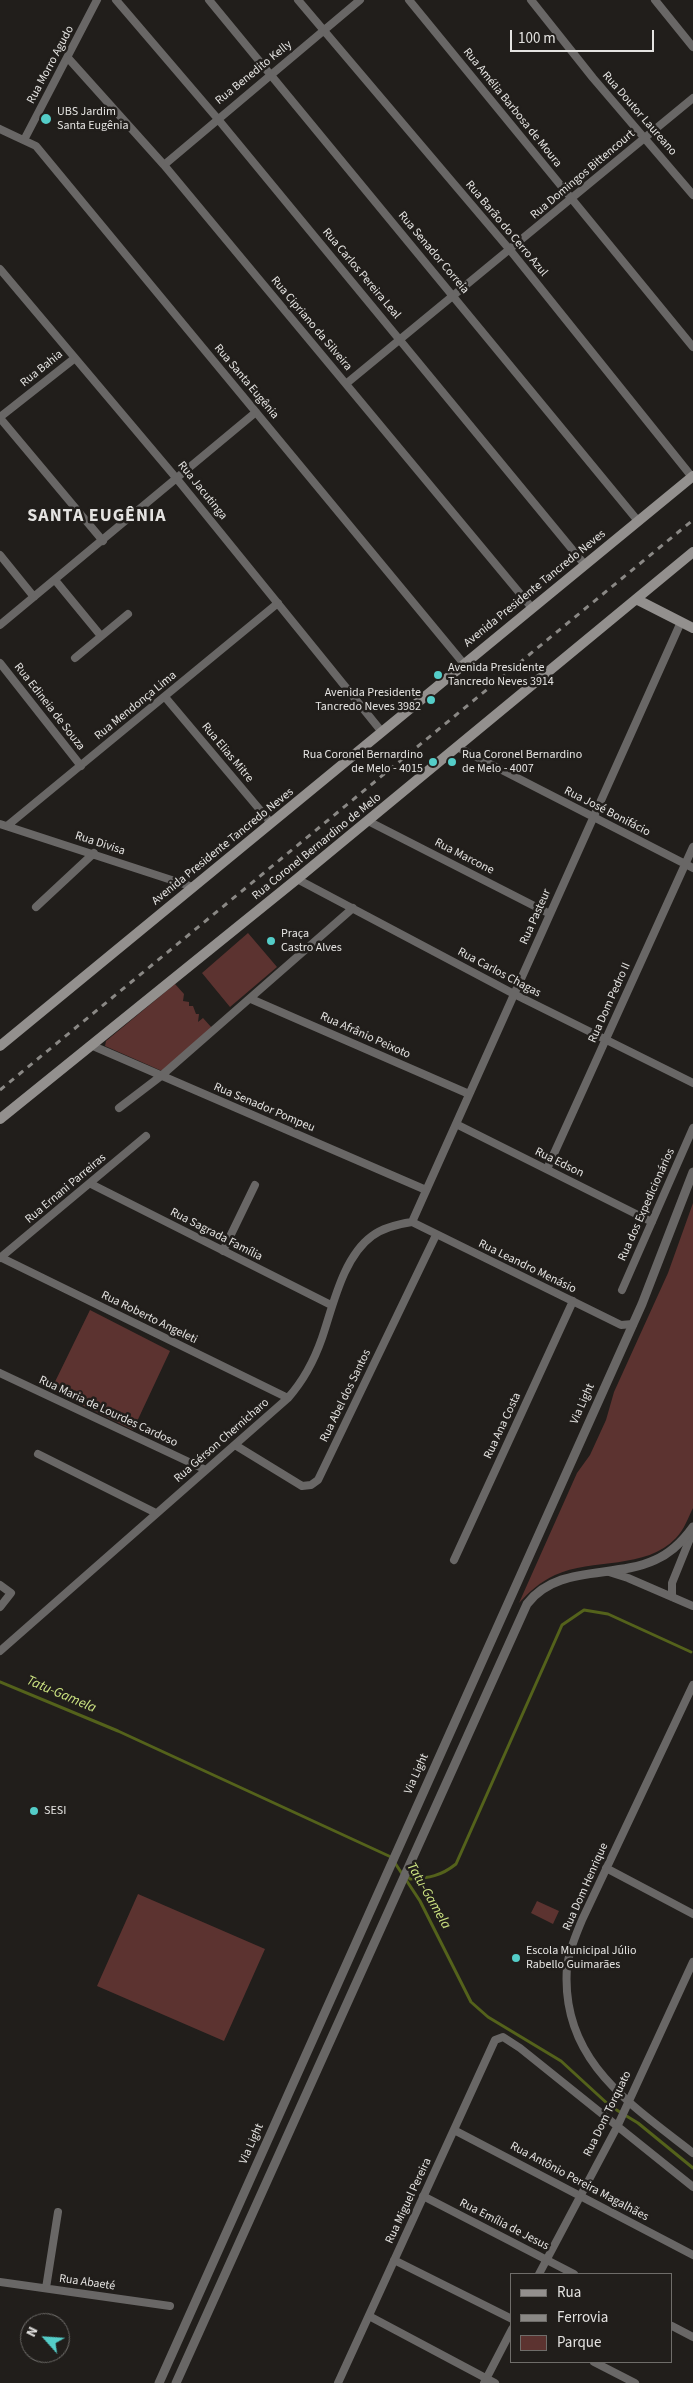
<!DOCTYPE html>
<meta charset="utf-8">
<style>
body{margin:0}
#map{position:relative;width:693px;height:2383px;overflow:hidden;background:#211e1b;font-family:"Source Sans 3",sans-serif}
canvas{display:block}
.legend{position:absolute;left:510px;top:2273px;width:162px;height:90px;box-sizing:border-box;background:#211e1b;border:1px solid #6f6d6a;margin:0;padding:6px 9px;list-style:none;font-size:15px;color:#e4e3e1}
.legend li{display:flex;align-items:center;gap:10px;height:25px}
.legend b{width:25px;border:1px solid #6f6d6a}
.north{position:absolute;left:20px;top:2313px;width:50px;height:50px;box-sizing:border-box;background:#211e1b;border:1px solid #6f6d6a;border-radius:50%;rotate:296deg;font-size:14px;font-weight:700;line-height:20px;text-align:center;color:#e4e3e1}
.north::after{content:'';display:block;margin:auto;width:18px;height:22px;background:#54cdc8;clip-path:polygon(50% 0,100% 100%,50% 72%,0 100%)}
.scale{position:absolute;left:510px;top:30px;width:144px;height:22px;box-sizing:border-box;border:2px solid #e4e3e1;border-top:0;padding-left:6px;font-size:15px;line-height:18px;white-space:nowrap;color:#e4e3e1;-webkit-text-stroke:4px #211e1b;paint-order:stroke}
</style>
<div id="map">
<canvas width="693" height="2383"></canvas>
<ul class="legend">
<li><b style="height:6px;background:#93908e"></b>Rua</li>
<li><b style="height:6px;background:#8a8885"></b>Ferrovia</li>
<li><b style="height:14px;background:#5c3330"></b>Parque</li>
</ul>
<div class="north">N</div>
<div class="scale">100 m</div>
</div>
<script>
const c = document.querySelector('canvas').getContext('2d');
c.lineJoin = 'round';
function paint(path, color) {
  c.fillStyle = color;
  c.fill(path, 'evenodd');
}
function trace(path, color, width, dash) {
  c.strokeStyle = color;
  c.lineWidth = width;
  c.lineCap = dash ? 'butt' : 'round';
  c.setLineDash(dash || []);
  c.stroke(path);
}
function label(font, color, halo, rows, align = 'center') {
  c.font = font + ' "Source Sans 3",sans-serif';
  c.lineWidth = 5;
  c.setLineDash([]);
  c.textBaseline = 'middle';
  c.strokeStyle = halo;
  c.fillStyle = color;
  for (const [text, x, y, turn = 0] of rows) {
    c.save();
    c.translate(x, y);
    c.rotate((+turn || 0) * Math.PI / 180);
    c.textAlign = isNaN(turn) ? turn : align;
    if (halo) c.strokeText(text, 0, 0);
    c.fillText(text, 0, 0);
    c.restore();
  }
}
const green = new Path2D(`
 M248 933 277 967 230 1007 202 973Z
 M175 984 184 994 183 1001 189 1002V1006H193L196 1014H199L198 1022 203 1018 212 1028 162 1071 105 1046 106 1041Z
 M693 1203V1508C688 1518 684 1530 676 1538 646 1570 592 1558 555 1575 540 1582 530 1591 519 1603L577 1473 590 1455 606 1420 614 1392 668 1273Z
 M90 1310 170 1351 133 1430 51 1390Z
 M138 1894 265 1949 224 2041 97 1986Z
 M537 1901 559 1911 553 1924 531 1913Z`);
const stream = new Path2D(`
 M0 1682 118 1731 391 1857 420 1901 471 2002 488 2017 561 2061 610 2106 638 2123 693 2168
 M406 1875 410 1879C429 1878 441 1876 456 1864L562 1625 584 1610 608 1614 691 1652`);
const minor = new Path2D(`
 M116 0 217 118 585 565
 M209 0 638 521
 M298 0 510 250 692 477
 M409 0 693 347
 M531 0 593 78 693 195
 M655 0 693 47
 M68 58 164 165 532 608
 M0 129 36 146 464 664
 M24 140 97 0
 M164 165 360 0
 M0 269 177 479 382 732
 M347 383 693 98
 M0 417 75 358
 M0 418 103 541
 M0 555 34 597
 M55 580 101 636
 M0 625 256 412
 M75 658 128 614
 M0 663 81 766
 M165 697 271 823
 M457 747 693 868
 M368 821 550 914
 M0 824 193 887
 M7 826 278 603
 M297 879 514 994 693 1083
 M36 907 94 853
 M251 999 469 1094
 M93 1046 426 1190
 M119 1108 161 1076 353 908
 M456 1124 652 1222
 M547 1169 693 847
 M91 1184 331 1305
 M412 1222 681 622
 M412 1222 621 1325 633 1324
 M223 1251 255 1185
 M0 1257 288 1398
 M0 1258 146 1136
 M622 1290 693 1128
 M0 1373 206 1470
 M235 1445 302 1486 311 1485 318 1480 436 1235
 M38 1454 156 1513
 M454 1560 573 1301
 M609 1572 628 1578 693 1606
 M0 1585 11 1593 0 1607
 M672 1597V1583L693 1531
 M0 1651 288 1398C304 1380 314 1361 322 1338 333 1306 343 1257 372 1236 384 1227 398 1224 412 1222
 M693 1685 582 1920C576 1935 569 1950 567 1967 560 2060 629 2103 693 2153
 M606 1868 693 1914
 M454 2130 693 2255
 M423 2196 574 2274
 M394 2260 512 2319
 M539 2274 617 2127 693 1962
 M0 2282 170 2306
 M46 2288 58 2212
 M369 2316 495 2383
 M672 2326 693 2337
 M594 2362 635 2383
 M338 2383 495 2040 503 2037 520 2048 693 2187
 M484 2383 512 2329`);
const tertiary = new Path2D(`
 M159 2383 642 1304 693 1172
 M176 2383 527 1604C557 1564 614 1579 655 1560 671 1553 683 1541 693 1527`);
const secondary = new Path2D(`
 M636 599 693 628
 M0 1046 693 476
 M0 1119 297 879 693 552`);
const rail = new Path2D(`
 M0 1090 693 520`);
const markers = [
 [46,119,6,"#54cdc8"],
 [438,675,5,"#54cdc8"],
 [431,700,5,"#54cdc8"],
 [433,762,5,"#54cdc8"],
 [452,762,5,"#54cdc8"],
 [271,941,5,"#54cdc8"],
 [34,1811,5,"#54cdc8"],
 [516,1958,5,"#54cdc8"]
];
const streetNames = [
 ["Rua Morro Agudo",51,65,-62],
 ["Rua Benedito Kelly",254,73,-39],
 ["Rua Amélia Barbosa de Moura",512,108,51],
 ["Rua Doutor Laureano",639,114,49],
 ["Rua Domingos Bittencourt",583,175,-40],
 ["Rua Barão do Cerro Azul",506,229,50],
 ["Rua Senador Correia",433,253,50],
 ["Rua Carlos Pereira Leal",361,274,50],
 ["Rua Cipriano da Silveira",311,324,50],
 ["Rua Bahia",42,369,-39],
 ["Rua Santa Eugênia",246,382,50],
 ["Rua Jacutinga",202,491,51],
 ["Avenida Presidente Tancredo Neves",535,589,-39],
 ["Rua Mendonça Lima",136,706,-39],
 ["Rua Edineia de Souza",49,707,52],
 ["Rua Elias Mitre",227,753,50],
 ["Rua José Bonifácio",607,812,27],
 ["Rua Divisa",100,844,18],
 ["Avenida Presidente Tancredo Neves",223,847,-39],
 ["Rua Coronel Bernardino de Melo",317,847,-39],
 ["Rua Marcone",464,857,27],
 ["Rua Pasteur",536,917,-66],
 ["Rua Carlos Chagas",499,973,28],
 ["Rua Dom Pedro II",610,1003,-66],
 ["Rua Afrânio Peixoto",365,1036,24],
 ["Rua Senador Pompeu",264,1108,23],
 ["Rua Edson",559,1163,26],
 ["Rua Ernani Parreiras",66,1189,-40],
 ["Rua dos Expedicionários",647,1205,-66],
 ["Rua Sagrada Família",216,1235,27],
 ["Rua Leandro Menásio",527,1267,26],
 ["Rua Roberto Angeleti",149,1318,26],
 ["Rua Abel dos Santos",346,1396,-64],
 ["Via Light",583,1404,-66],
 ["Rua Maria de Lourdes Cardoso",108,1412,25],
 ["Rua Ana Costa",503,1426,-65],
 ["Rua Gérson Chernicharo",222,1441,-41],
 ["Via Light",417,1774,-66],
 ["Rua Dom Henrique",586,1887,-66],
 ["Rua Dom Torquato",608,2114,-64],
 ["Via Light",252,2144,-66],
 ["Rua Antônio Pereira Magalhães",579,2182,28],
 ["Rua Miguel Pereira",409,2201,-65],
 ["Rua Emília de Jesus",504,2225,27],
 ["Rua Abaeté",87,2283,8]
];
const poiNames = [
 ["UBS Jardim",57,112],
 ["Santa Eugênia",57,126],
 ["Avenida Presidente",448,668],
 ["Tancredo Neves 3914",448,682],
 ["Avenida Presidente",421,693,"right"],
 ["Tancredo Neves 3982",421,707,"right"],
 ["Rua Coronel Bernardino",423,755,"right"],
 ["de Melo - 4015",423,769,"right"],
 ["Rua Coronel Bernardino",462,755],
 ["de Melo - 4007",462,769],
 ["Praça",281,934],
 ["Castro Alves",281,948],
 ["SESI",44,1811],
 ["Escola Municipal Júlio",526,1951],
 ["Rabello Guimarães",526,1965]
];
const waterNames = [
 ["Tatu-Gamela",61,1695,23],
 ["Tatu-Gamela",428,1896,60]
];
const districtNames = [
 ["SANTA EUGÊNIA",97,517]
];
paint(green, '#5c3330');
trace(stream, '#54621b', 3);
trace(minor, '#696766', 8);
trace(tertiary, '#696766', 9);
trace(secondary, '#93908e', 10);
trace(rail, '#8a8885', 3, [6, 6]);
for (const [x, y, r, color] of markers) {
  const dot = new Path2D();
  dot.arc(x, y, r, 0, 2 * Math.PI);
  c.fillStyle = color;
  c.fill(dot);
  trace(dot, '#211e1b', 2);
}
label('12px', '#e4e3e1', '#211e1b', streetNames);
label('12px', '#e4e3e1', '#211e1b', poiNames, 'left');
label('italic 14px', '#cde482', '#211e1b', waterNames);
c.letterSpacing = '1px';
label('bold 18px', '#e4e3e1', '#211e1b', districtNames);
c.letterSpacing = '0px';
</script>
